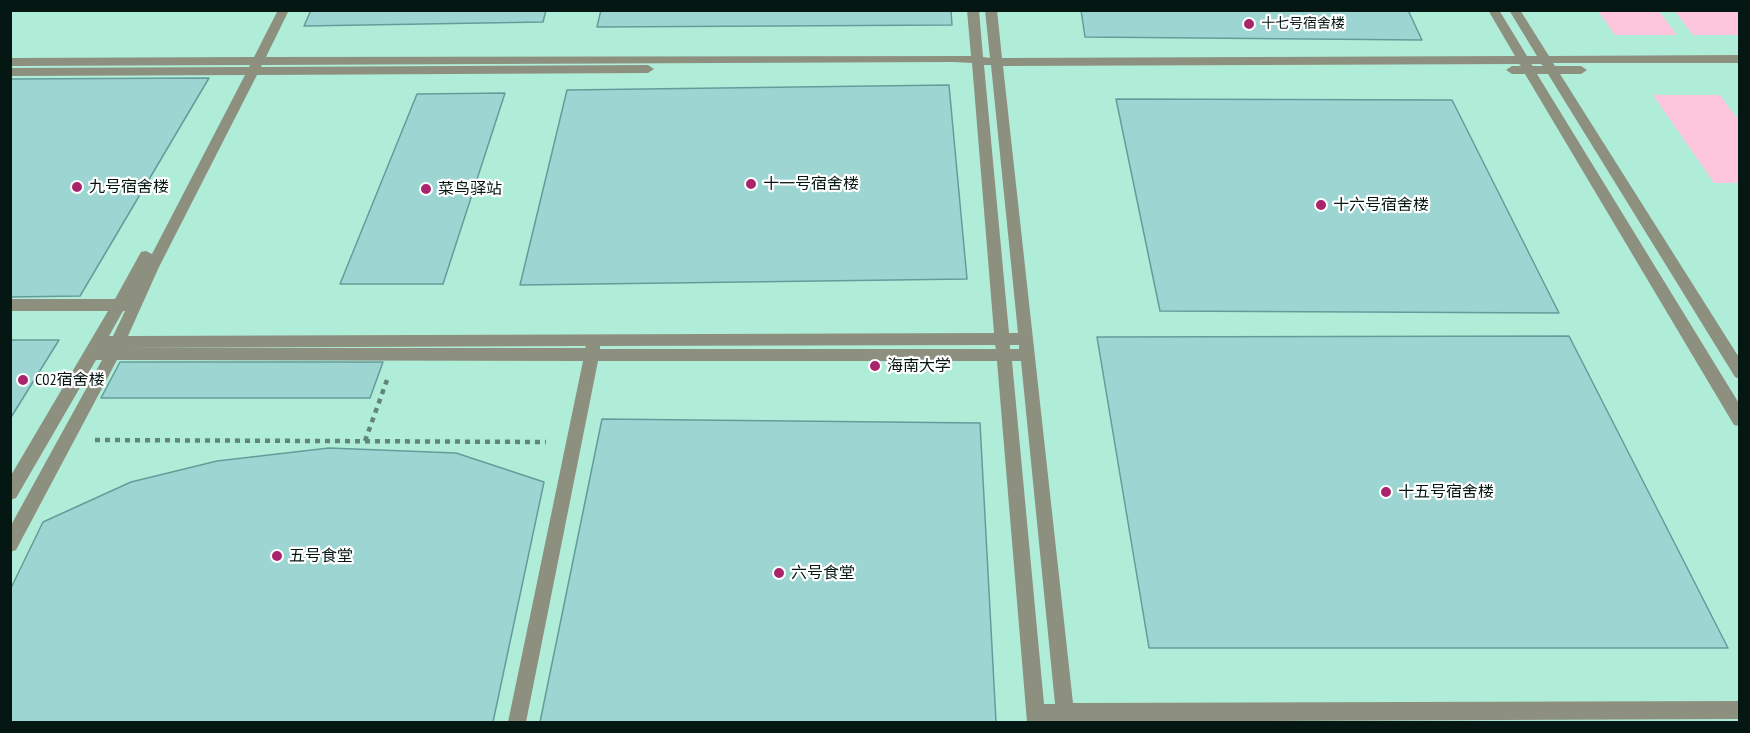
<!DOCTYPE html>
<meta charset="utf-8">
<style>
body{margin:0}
#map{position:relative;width:1750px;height:733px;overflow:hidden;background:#c2f6e5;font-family:"PT Sans Narrow",sans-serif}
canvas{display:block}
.frame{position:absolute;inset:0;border:12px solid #041712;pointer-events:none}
</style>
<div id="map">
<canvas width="1750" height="733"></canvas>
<div class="frame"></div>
</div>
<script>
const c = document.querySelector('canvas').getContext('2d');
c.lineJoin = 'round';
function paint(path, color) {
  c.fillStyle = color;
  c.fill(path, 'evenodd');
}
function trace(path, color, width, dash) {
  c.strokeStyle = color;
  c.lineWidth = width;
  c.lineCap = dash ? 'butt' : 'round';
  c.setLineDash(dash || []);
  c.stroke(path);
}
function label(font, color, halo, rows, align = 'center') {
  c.font = font + ' "PT Sans Narrow","Noto Sans SC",sans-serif';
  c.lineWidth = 4.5;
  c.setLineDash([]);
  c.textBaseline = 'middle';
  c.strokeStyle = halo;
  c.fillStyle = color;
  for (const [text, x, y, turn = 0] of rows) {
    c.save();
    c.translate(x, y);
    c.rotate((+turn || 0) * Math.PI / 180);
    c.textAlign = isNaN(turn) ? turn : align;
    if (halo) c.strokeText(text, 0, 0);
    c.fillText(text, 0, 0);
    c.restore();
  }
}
const built = new Path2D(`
 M11 11H1739V722H11Z`);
const green = new Path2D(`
 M1598 11H1659L1677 35H1615Z
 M1675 11H1736L1739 15V35H1693Z
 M1653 95H1720L1739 121V183H1714Z`);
const building = new Path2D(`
 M311 10H546L543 22 304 26Z
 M601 10H951L952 25 597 27Z
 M1081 10H1408L1422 40 1085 37Z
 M209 78 80 296 10 297V79Z
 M949 85 967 279 520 285 567 90Z
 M505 93 443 284H340L417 94Z
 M1116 99 1452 100 1559 313 1160 311Z
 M1569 336 1728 648H1149L1097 337Z
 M10 340H59L10 419Z
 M120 362H383L370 398H101Z
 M602 419 980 423 996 722H540Z
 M329 448 456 453 544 482 493 722H10V590L43 522 131 482 217 461Z`);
const path = new Path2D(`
 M95 440 546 442
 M365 441 387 380`);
const street = new Path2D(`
 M278 10H289L266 57 971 56 967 10H979L983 57 990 58 985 10H997L1002 58 1515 56 1488 10H1499L1527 56H1537L1509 10H1520L1549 56 1740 55V63H1553L1555 66H1581L1587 70 1581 74H1560L1740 359V379L1735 377 1548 74H1537L1740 405V426L1734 425 1525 74H1512L1506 70 1512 66H1521L1519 64 1003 66 1073 703 1740 701V719L1027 722 997 361H598L526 722H508L583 361 117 360 16 550 10 552V527L102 360H96L16 498 10 500V477L108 311H10V299H115L141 252 146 251 152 254 245 75 10 76V68L249 67 250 65 10 66V58L254 57ZM953 62 972 63 994 333 128 336 159 267 257 75 648 73 654 69 648 65 261 67 262 65ZM1531 64H1541L1543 66H1533ZM984 65H991L1018 333H1009ZM123 311H125L113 336H109ZM995 345 996 349H600V346ZM1010 345H1019V349H1010ZM586 346 585 348H122ZM1012 361H1021L1055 704H1044Z`);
const markers = [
 [1249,24,6,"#aa246b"],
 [751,184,6,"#aa246b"],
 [77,187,6,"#aa246b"],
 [426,189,6,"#aa246b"],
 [1321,205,6,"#aa246b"],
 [875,366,6,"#aa246b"],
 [23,380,6,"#aa246b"],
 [1386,492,6,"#aa246b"],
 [277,556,6,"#aa246b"],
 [779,573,6,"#aa246b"]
];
const farPoinames = [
 ["十七号宿舍楼",1261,24]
];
const poiNames = [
 ["十一号宿舍楼",763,184],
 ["九号宿舍楼",89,187],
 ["菜鸟驿站",438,189],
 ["十六号宿舍楼",1333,205],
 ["海南大学",887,366],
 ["C02宿舍楼",35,380],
 ["十五号宿舍楼",1398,492],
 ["五号食堂",289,556],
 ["六号食堂",791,573]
];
paint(built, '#b0edd9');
paint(green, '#fec6dc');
paint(building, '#9dd5d3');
trace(building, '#659c9a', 1.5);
trace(path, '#62857a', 4.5, [5, 5]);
paint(street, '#8d907e');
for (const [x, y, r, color] of markers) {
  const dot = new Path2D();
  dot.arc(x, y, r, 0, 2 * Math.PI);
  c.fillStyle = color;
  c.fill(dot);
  trace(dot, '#fff', 2);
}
label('14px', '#041712', '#fff', farPoinames, 'left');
label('16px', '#041712', '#fff', poiNames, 'left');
</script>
